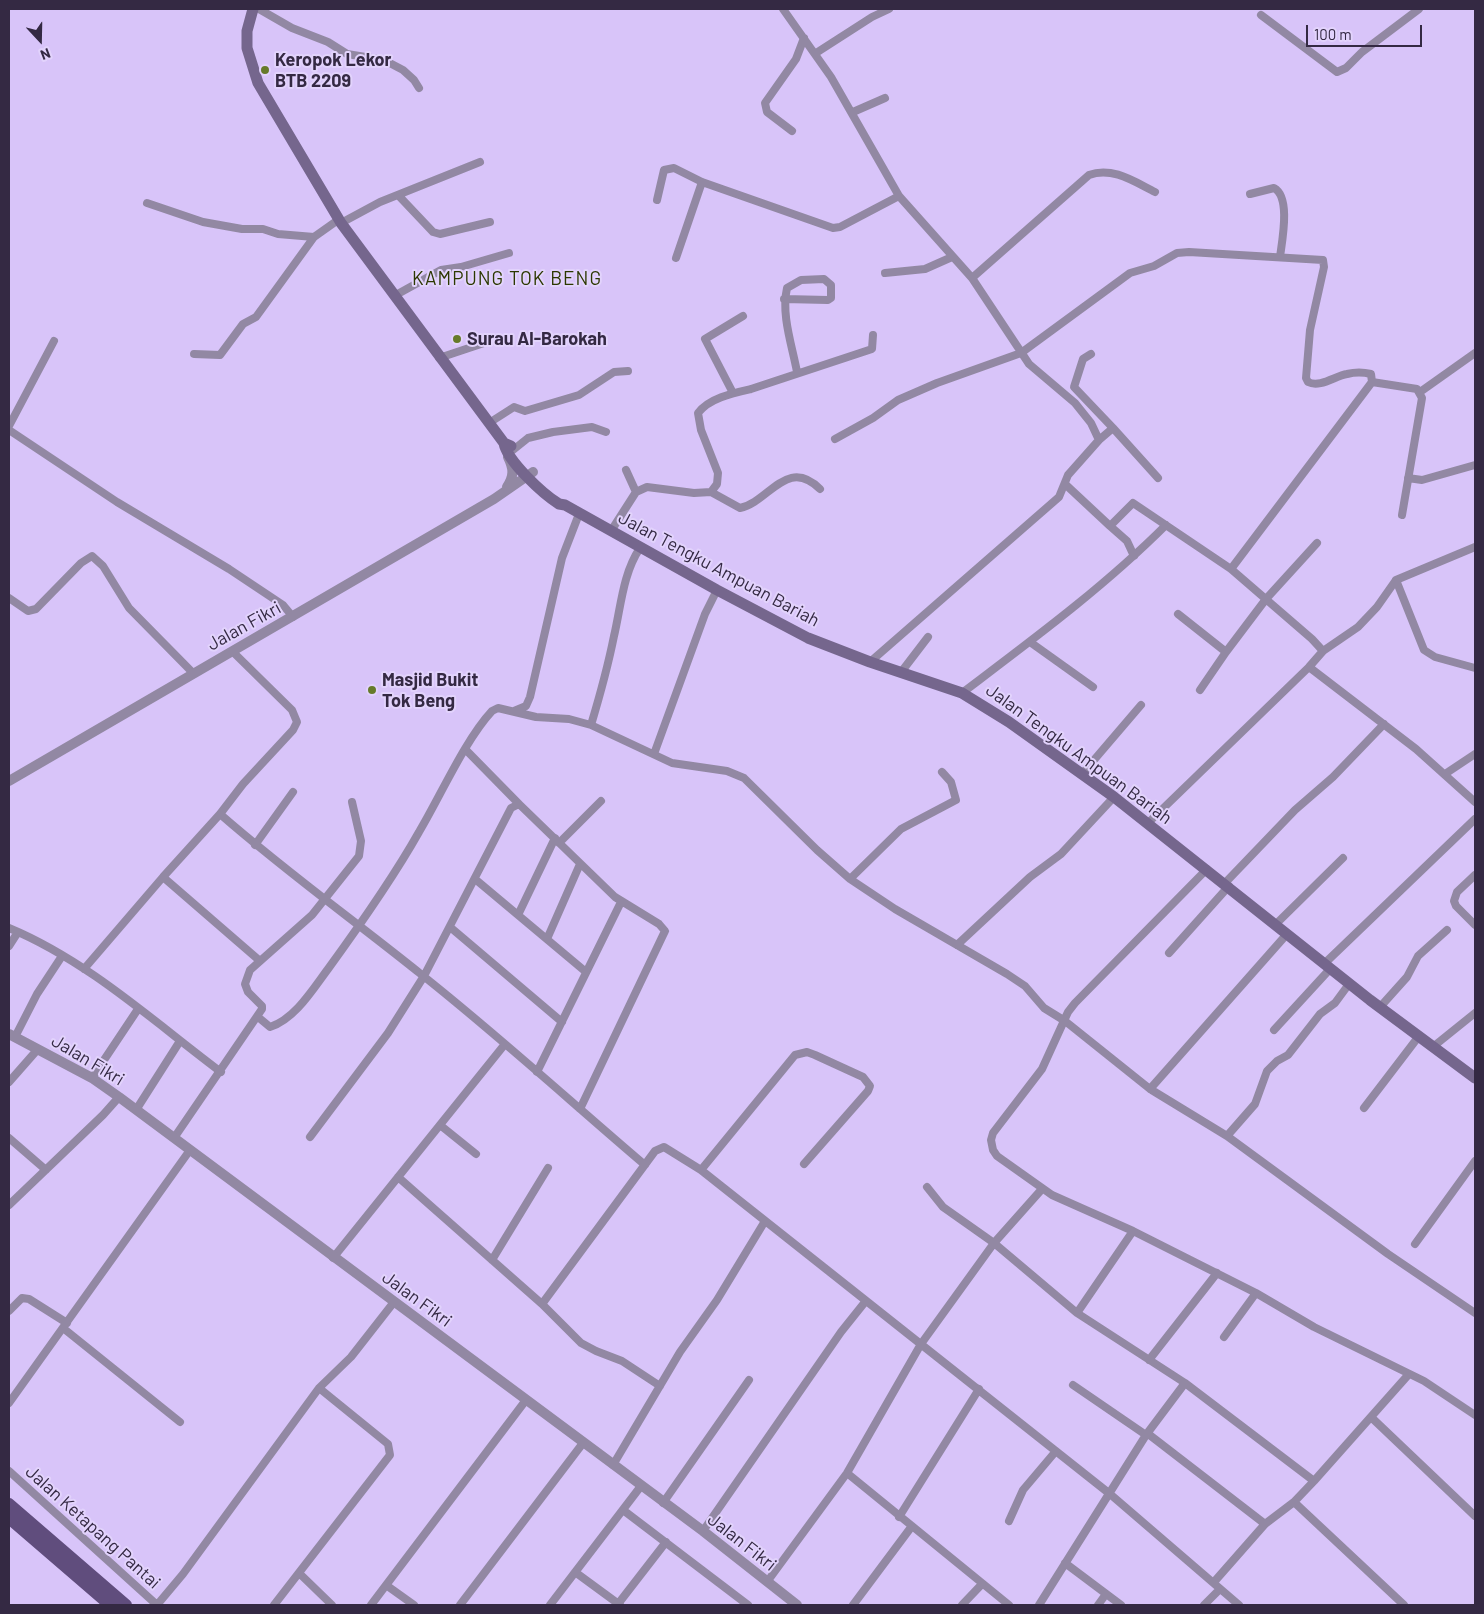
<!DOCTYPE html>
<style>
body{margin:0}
#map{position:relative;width:1484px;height:1614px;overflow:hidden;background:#d8c4f9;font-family:Barlow,sans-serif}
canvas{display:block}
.frame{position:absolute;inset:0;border:10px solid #342943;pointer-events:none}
.north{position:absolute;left:15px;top:15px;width:50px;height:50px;-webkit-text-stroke:4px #e2d3fc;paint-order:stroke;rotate:159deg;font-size:14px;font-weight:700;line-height:20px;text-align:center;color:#342943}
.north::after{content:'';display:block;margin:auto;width:18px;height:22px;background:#342943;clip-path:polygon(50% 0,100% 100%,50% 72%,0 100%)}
.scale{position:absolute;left:1306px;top:25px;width:116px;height:22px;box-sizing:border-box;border:2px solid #342943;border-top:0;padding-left:6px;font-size:15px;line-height:18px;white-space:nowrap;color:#342943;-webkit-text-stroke:4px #e2d3fc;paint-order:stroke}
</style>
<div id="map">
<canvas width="1484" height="1614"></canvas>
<div class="frame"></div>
<div class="north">N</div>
<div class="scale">100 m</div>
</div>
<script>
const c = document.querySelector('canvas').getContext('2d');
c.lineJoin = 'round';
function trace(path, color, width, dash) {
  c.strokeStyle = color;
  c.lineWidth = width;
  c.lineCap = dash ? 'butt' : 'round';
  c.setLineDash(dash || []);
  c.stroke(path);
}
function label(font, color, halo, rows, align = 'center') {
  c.font = font + ' Barlow,sans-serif';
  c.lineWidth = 4;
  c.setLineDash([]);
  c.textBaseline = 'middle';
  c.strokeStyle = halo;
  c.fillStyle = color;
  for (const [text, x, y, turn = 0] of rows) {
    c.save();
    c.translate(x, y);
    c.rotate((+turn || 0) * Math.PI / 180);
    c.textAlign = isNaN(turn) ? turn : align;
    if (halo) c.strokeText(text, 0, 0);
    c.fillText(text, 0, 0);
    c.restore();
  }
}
const minor = new Path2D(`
 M259 9 292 28 328 42 347 54 384 60 403 70 414 80 419 88
 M783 9 831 77 899 196 972 278 1029 364 1075 403 1091 423 1099 440
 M1261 15 1337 72 1346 68 1362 52 1419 9
 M816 53 872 17 889 9
 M853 112 885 98
 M792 131 767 112 765 103 796 59 804 38
 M1250 194 1274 188C1291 197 1282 241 1280 257
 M398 195 433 232 440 234 490 222
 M657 200 664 170 674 168 702 182 833 228 840 227 899 196
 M147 203 203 222 242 229H263L278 234 314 237 338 220
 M341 223 380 202 480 162
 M676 258 702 182
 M885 273 925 269 952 257
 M972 278 1089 175C1112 166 1135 182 1155 192
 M394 296 441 270 461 267 509 253
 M784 299 828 300 831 298V285L824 279 801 280 787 288C781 315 792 345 797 372
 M194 354 220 355 243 324 256 317 314 237
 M1091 354 1083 359 1074 387 1113 428
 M439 358 487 342
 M1420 392 1475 353
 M733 393 705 339 743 316
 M489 423 514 407 525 411 579 395 614 372 628 371
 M9 426 54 341
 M9 430 117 502 229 569 283 605 293 617
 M835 439 873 418 898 400 937 383 1021 353 1130 273 1154 266 1177 253 1189 252 1323 260 1324 267 1310 330 1306 378 1308 382C1320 388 1335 376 1347 374 1355 372 1363 372 1371 374L1372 382
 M513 450 528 438 553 432 592 427 606 432
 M626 470 636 492
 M1408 478 1422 480 1475 465
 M1065 484 1110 526 1133 503 1231 569 1312 639 1323 651 1309 667 1147 824
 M711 492 717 484 718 473 701 430 698 413C709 398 733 393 751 389L872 349 873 335
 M1110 526 1127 541 1134 556
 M611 531 636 492 647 487 694 493 711 492 740 508C769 502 787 456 820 489
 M1231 569 1372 382 1417 389 1422 398 1402 515
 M1396 580 1424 650 1435 657 1475 668
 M9 598 28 611 36 609 81 563 92 556 103 566 129 608 193 673
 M1178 614 1226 652 1266 599 1317 543
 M1030 642 1093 687
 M1323 651 1358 627 1377 607 1396 580 1475 547
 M870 662 1059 497 1068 475 1099 440 1113 428 1158 478
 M1309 667 1416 749 1475 802
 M902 671 928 637
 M1200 690 1226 652
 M962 693C1032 640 1104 587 1166 525
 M514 711 526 706 530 697 562 558 579 514
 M591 725C600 695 608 666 614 636 621 606 623 573 640 548
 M466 750 519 804
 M654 754 705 614 717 590
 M1082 774 1141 705
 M1445 774 1475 754
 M220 814C285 871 355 921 422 975 499 1036 571 1102 645 1165
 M559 843 601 801
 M255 845 293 792
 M1207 869 1075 1003 1068 1012 1042 1069 993 1133 991 1140 993 1150 997 1156 1052 1195 1133 1231 1256 1293 1314 1327 1424 1381 1475 1415
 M1475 875 1457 892 1454 901 1456 906 1475 925
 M163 877 260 961
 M475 879 586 972
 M850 879 901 829 956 800 951 782 942 772
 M1225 883 1295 810 1333 777 1384 724
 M518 915 555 838
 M1276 924 1343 858
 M450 927 562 1022
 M9 928C88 961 153 1021 221 1072
 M547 939 580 864
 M957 945 1030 877 1061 854 1114 797
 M9 946 18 932
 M1169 953 1229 886
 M1324 964 1475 819
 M84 969 163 877 220 814 243 784 293 730 297 722 292 710 232 651
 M1381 1006 1407 977 1418 956 1447 930
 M258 1017 270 1027C295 1019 313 989 328 969 360 925 392 880 419 832 440 797 465 740 492 711L498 708 536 717 569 719 591 725 672 763 727 771 744 778 817 850 850 879 895 909 1007 974 1025 986 1044 1008 1065 1021 1150 1089 1227 1136 1388 1254 1475 1313
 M1274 1030 1330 969
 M15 1037 37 994 62 956
 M1434 1046 1475 1013
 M537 1072 621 902
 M92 1078 138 1009
 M9 1082 38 1049
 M1150 1089 1287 934
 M1364 1108 1419 1036
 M136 1110 180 1041
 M440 1125 476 1154
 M1227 1136 1255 1104 1267 1071 1277 1061 1288 1055 1320 1014 1335 1003 1349 984
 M310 1137 388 1033 424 976 511 808 519 804 615 897 659 924 665 931 580 1109
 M9 1138 46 1170
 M174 1138 262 1009V1006L248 992 245 984 250 970 312 915 359 856 361 841 352 802
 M701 1170 795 1055 807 1052 815 1055 863 1077 870 1086 868 1091 804 1164
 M398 1177 542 1304 581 1343 596 1351 622 1361 660 1386
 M927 1187 943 1207 994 1243 1077 1313 1185 1383 1314 1481
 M9 1205 103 1115 119 1097
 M1415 1244 1475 1161
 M333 1258 505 1044
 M492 1260 548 1168
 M542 1304 655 1151 664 1147 701 1170 1110 1494 1239 1605
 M9 1311 22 1298 29 1299 67 1323
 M1077 1313 1133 1231
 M63 1328 180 1422
 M1224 1337 1256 1293
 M1149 1360 1217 1273
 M1073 1385 1146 1435
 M9 1403 190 1150
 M1372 1418 1475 1516
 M1147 1433 1265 1524
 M613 1465 680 1352 717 1300 765 1221
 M9 1471 157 1605
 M847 1473 1009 1605
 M1294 1502 1404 1605
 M663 1503 749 1380
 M623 1510 748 1605
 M899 1517 979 1389
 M1009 1521 1023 1490 1056 1451
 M703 1531 841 1332 865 1302
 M1065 1563 1121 1605
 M575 1572 620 1605
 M299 1573 332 1605
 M767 1582 847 1473 921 1344 994 1243 1042 1189
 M1214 1582 1265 1524 1294 1502 1314 1481 1409 1374
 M386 1585 414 1605
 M618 1604 666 1542
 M157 1605 183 1574 319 1388 351 1357 394 1302
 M274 1605 390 1455 388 1444 319 1388
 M371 1605 526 1400
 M460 1605 583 1443
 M550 1605 641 1486
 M853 1605 912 1526
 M962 1605 982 1584
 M1039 1605 1146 1435 1185 1383
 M1098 1605 1106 1594
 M1204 1605 1220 1589`);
const tertiary = new Path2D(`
 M507 487C514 476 514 469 508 457
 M9 781 494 499 533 472
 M9 1034 92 1078 119 1097 703 1531 797 1605`);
const secondary = new Path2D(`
 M253 9 247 31V48L258 83 341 223 504 443 511 446
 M504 443C507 461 543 494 559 504L565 505 717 590 808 638 870 662 962 693 1009 722 1114 797 1370 1000 1475 1078`);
const primary = new Path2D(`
 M9 1504 126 1605
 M9 1518 110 1605`);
const markers = [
 [265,70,5,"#667a2a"],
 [457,339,5,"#667a2a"],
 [372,690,5,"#667a2a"]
];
const poiNames = [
 ["Keropok Lekor",275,60],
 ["BTB 2209",275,81],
 ["Surau Al-Barokah",467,339],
 ["Masjid Bukit",382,680],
 ["Tok Beng",382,701]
];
const streetNames = [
 ["Jalan Tengku Ampuan Bariah",719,569,28],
 ["Jalan Fikri",244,626,-29],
 ["Jalan Tengku Ampuan Bariah",1079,754,36],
 ["Jalan Fikri",88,1060,31],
 ["Jalan Fikri",417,1299,36],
 ["Jalan Ketapang Pantai",93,1527,42],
 ["Jalan Fikri",742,1542,38]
];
const neighbourhoodNames = [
 ["KAMPUNG TOK BENG",507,279]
];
trace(minor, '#9288a3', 8);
trace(tertiary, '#9288a3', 10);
trace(secondary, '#75668d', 11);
trace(primary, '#604d7d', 12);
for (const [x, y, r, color] of markers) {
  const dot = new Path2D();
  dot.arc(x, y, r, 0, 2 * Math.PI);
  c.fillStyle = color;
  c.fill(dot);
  trace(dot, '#e2d3fc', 2);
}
label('bold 18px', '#342943', '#e2d3fc', poiNames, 'left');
label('18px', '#342943', '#e2d3fc', streetNames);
c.letterSpacing = '1px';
label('19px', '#2c3800', '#e2d3fc', neighbourhoodNames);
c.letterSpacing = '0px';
</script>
